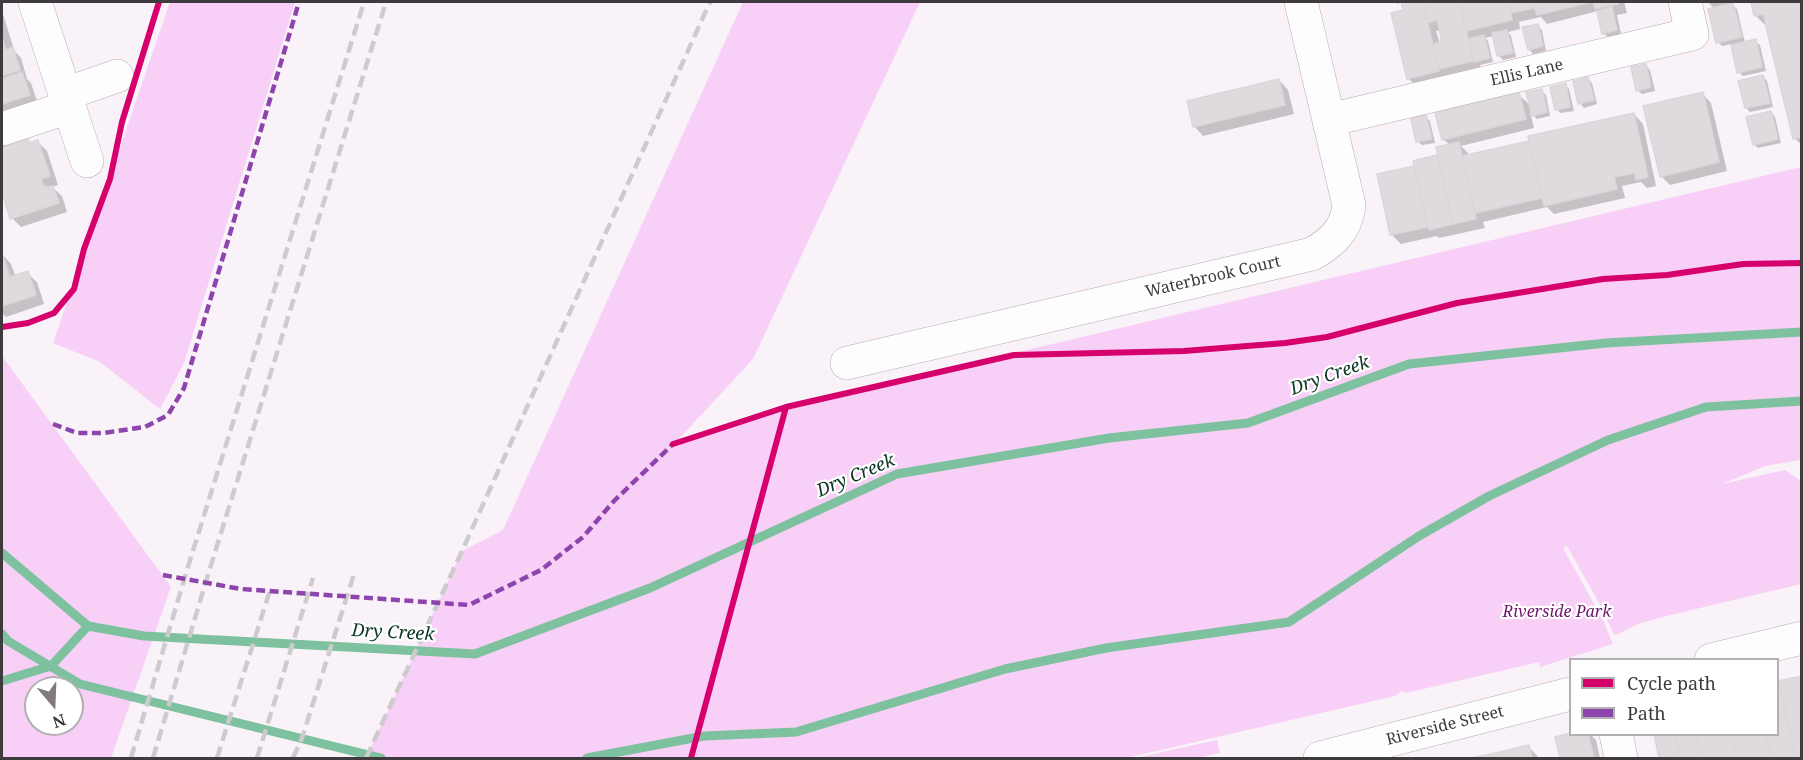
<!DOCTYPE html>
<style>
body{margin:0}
#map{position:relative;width:1803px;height:760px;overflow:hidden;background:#f9f2f8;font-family:"Noto Serif",serif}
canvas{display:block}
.frame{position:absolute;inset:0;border:3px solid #3f3a3e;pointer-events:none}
.legend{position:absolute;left:1569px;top:658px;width:210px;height:78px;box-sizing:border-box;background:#fff;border:2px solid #b2b0b2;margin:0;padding:8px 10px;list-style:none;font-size:18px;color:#3f3a3e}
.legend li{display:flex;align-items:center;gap:12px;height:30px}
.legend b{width:30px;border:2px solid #b2b0b2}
.north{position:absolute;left:24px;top:676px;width:60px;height:60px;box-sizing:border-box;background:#fff;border:2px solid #b2b0b2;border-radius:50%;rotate:161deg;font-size:16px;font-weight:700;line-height:24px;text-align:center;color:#3f3a3e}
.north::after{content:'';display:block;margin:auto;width:21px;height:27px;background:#807a7f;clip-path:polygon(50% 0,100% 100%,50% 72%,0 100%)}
</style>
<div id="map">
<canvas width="1803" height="760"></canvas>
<div class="frame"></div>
<ul class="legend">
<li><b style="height:8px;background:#d6006c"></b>Cycle path</li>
<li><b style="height:8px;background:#8e44ad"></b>Path</li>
</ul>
<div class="north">N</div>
</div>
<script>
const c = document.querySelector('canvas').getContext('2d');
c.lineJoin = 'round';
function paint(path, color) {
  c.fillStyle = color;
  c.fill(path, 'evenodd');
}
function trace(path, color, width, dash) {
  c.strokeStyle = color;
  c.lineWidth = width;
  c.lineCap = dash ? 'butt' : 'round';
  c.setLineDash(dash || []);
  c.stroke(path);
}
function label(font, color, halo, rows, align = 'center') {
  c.font = font + ' "Noto Serif",serif';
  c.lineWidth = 4.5;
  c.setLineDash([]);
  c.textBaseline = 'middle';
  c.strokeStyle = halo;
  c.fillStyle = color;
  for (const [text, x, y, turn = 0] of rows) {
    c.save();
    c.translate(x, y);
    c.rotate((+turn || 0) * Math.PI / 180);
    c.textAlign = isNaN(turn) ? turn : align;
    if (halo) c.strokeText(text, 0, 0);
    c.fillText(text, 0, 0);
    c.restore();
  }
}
const green = new Path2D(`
 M170 2H295L184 363 160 409 100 362 53 343Z
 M743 2H920L753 359 674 444 786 407 1801 167V460L1765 466 1722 484 1785 470 1801 481V584L1662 617 1638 624 1616 635 1613 633 1603 610 1567 546 1563 548 1603 620 1613 644 1540 667 1539 662 1419 690 1406 693 1402 691 1395 696 1126 758H366L462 551 503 530Z
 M2 356 171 587 111 758H2ZM36 688H72V724H36Z
 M1217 740 1220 753 1196 758H1135Z`);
const shadow = new Path2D(`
 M1395 2H1624L1627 13 1617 15 1621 34 1608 37 1603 33 1598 11 1547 24 1541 17 1519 22 1520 29 1508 32 1511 36 1516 57 1503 60 1499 56 1494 36 1485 38 1488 41 1493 62 1480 65 1481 70 1417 87 1408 78 1405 11 1403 2 1397 4ZM1441 30 1444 43 1440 44 1436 31Z
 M1708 2H1735L1730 3 1737 9 1745 43 1755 41 1760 45 1766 71 1743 76 1739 72 1732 44 1722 46 1718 42 1715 9Z
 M1749 2H1802V145L1794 138 1768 24 1765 25 1756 16 1754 6Z
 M2 11 13 46 11 47 21 58 27 79 31 83 38 104 2 116Z
 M1537 25 1542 30 1546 51 1533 54 1529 49Z
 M1646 66 1650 70 1655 91 1642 94 1637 90Z
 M1763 76 1767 81 1773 107 1750 112 1746 108Z
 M1588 79 1592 83 1597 104 1584 108 1580 103Z
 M1279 80 1288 90 1294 114 1203 136 1194 126Z
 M1565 85 1569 89 1574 111 1561 113 1556 109Z
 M1541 90 1546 95 1550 116 1537 119 1530 112 1534 128 1461 146 1468 153V156L1531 142 1634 114 1643 124 1656 186 1647 188 1641 182 1622 186 1625 198 1554 214 1547 207 1483 222 1485 228 1439 238 1437 236 1401 244 1392 235 1378 176 1416 167 1415 162 1439 156 1450 145 1443 139 1518 94 1531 106Z
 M1702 93 1711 103 1727 171 1670 185 1661 176Z
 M1771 112 1775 117 1781 143 1758 148 1754 144Z
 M1426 117 1430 121 1435 143 1422 145 1417 141Z
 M27 140 31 144 38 142 47 151 58 185 52 187 62 196 67 212 21 227 12 218 2 187V148Z
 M2 254 11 264 16 277 27 273 37 282 44 304 6 317 2 313Z
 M1802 678V758H1661L1656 734H1778V683Z
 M1571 734H1590L1596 740 1600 758H1562L1557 738Z
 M1529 747 1539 758H1479Z`);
const stream = new Path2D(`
 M2 553 88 626 144 636 475 654 650 588 897 474 1109 438 1248 423 1409 364 1606 343 1802 332
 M2 634 8 641 80 684 381 758
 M2 681 51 666 88 626
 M587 758 704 736 796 732 1005 669 1106 648 1289 622 1419 536 1489 496 1608 440 1706 407 1802 401`);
const building = new Path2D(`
 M1401 2H1423L1439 71 1407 79 1391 13 1403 10Z
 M1423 2H1460L1473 61 1439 69 1433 44 1442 42 1437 20 1428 23Z
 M1460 2H1508L1512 20 1466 31Z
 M1508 2H1533L1535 8 1511 13Z
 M1533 2H1570L1571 7 1537 15Z
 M1570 2H1592L1571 7Z
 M1593 2H1618V4L1595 9Z
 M1751 2H1802V23L1767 31 1764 14 1754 16Z
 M1733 3 1742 37 1716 43 1708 9Z
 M1612 7 1617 30 1602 34 1597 11Z
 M1802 23V137L1793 139 1767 31Z
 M1538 24 1543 46 1528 50 1522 27Z
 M1507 30 1513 53 1497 56 1492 33Z
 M1484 35 1490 58 1474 62 1469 39Z
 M2 38 6 50 13 47 20 70 2 76Z
 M1756 39 1762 67 1737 73 1731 45Z
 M1646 64 1651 87 1636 91 1631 67Z
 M22 72 30 95 2 104V79Z
 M1763 75 1770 103 1745 108 1738 81Z
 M1588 77 1594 100 1578 104 1573 81Z
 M1279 79 1285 105 1193 127 1187 101Z
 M1566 83 1570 107 1555 110 1550 87Z
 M1542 89 1547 112 1532 116 1526 92Z
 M1519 92 1526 119 1442 140 1435 113Z
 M1703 92 1719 162 1660 177 1643 106Z
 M1771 111 1778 139 1753 145 1746 117Z
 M1634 113 1648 177 1636 180 1635 173 1614 177 1617 189 1544 206 1528 136Z
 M1426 115 1432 139 1416 142 1411 119Z
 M28 138 29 143 38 140 50 176 41 179 44 187 53 186 59 203 10 219 2 192V147Z
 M1529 141 1542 198 1475 213 1462 156Z
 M1459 142 1476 219 1453 224 1436 147Z
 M1437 155 1453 224 1429 230 1413 161Z
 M1414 166 1428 227 1390 235 1377 174Z
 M2 253 10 277 28 271 36 295 2 306Z
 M1802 676V758H1796L1778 681Z
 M1778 681 1796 758H1772L1766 734H1778Z
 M1570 733V734H1588L1594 758H1560L1555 737Z
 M1654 734H1675L1680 758H1659Z
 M1675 734H1696L1701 758H1680Z
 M1696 734H1732L1737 758H1701Z
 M1732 734H1766L1772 758H1737Z
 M1529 745 1532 758H1502L1500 752Z
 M1500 752 1502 758H1472Z`);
const minor = new Path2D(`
 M35 2 87 161
 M65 94 117 76
 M1329 120 1692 34 1685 2
 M2 129 69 107
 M847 363 1312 254C1333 242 1346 230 1349 205L1301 2
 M1711 660 1802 638
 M1616 734 1621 758
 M1320 758 1570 694`);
const rail = new Path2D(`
 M131 758 187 570 364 2
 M153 758 207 578 386 2
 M217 758 271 587
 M257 758 313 578
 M293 758 302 738 355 571
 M366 758 462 551 710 2`);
const quiet = new Path2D(`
 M53 424 77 433H103L145 427 168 415 184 388 299 2
 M163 575 241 589 469 605 541 570 583 537 614 501 673 444`);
const cycleway = new Path2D(`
 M2 327 28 323 54 313 74 289 84 249 110 179 122 122 159 2
 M673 444 786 407 1014 355 1184 351 1285 343 1327 337 1457 303 1603 279 1667 275 1743 264 1802 263
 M691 758 786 407`);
const streetNames = [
 ["Ellis Lane",1527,73,-13],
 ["Waterbrook Court",1213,277,-13],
 ["Riverside Street",1445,726,-14]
];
const parkNames = [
 ["Riverside Park",1557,612]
];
const waterNames = [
 ["Dry Creek",1330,376,-20],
 ["Dry Creek",856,476,-23],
 ["Dry Creek",393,633,3]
];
paint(green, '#f8cff6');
paint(shadow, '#0003');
trace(stream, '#7dc19f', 9);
paint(building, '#e0dadf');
trace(building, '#dcd6db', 1.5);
trace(minor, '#b4aeb3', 34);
trace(minor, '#fefdfe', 33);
trace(rail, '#cdcbcd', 4.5, [12, 6]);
trace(quiet, '#8e44ad', 4.5, [9, 4.5]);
trace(cycleway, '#d6006c', 6);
label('16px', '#3f3a3e', '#fff', streetNames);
label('italic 16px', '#6b176a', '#fff', parkNames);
label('italic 18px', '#0b3622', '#fff', waterNames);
</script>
